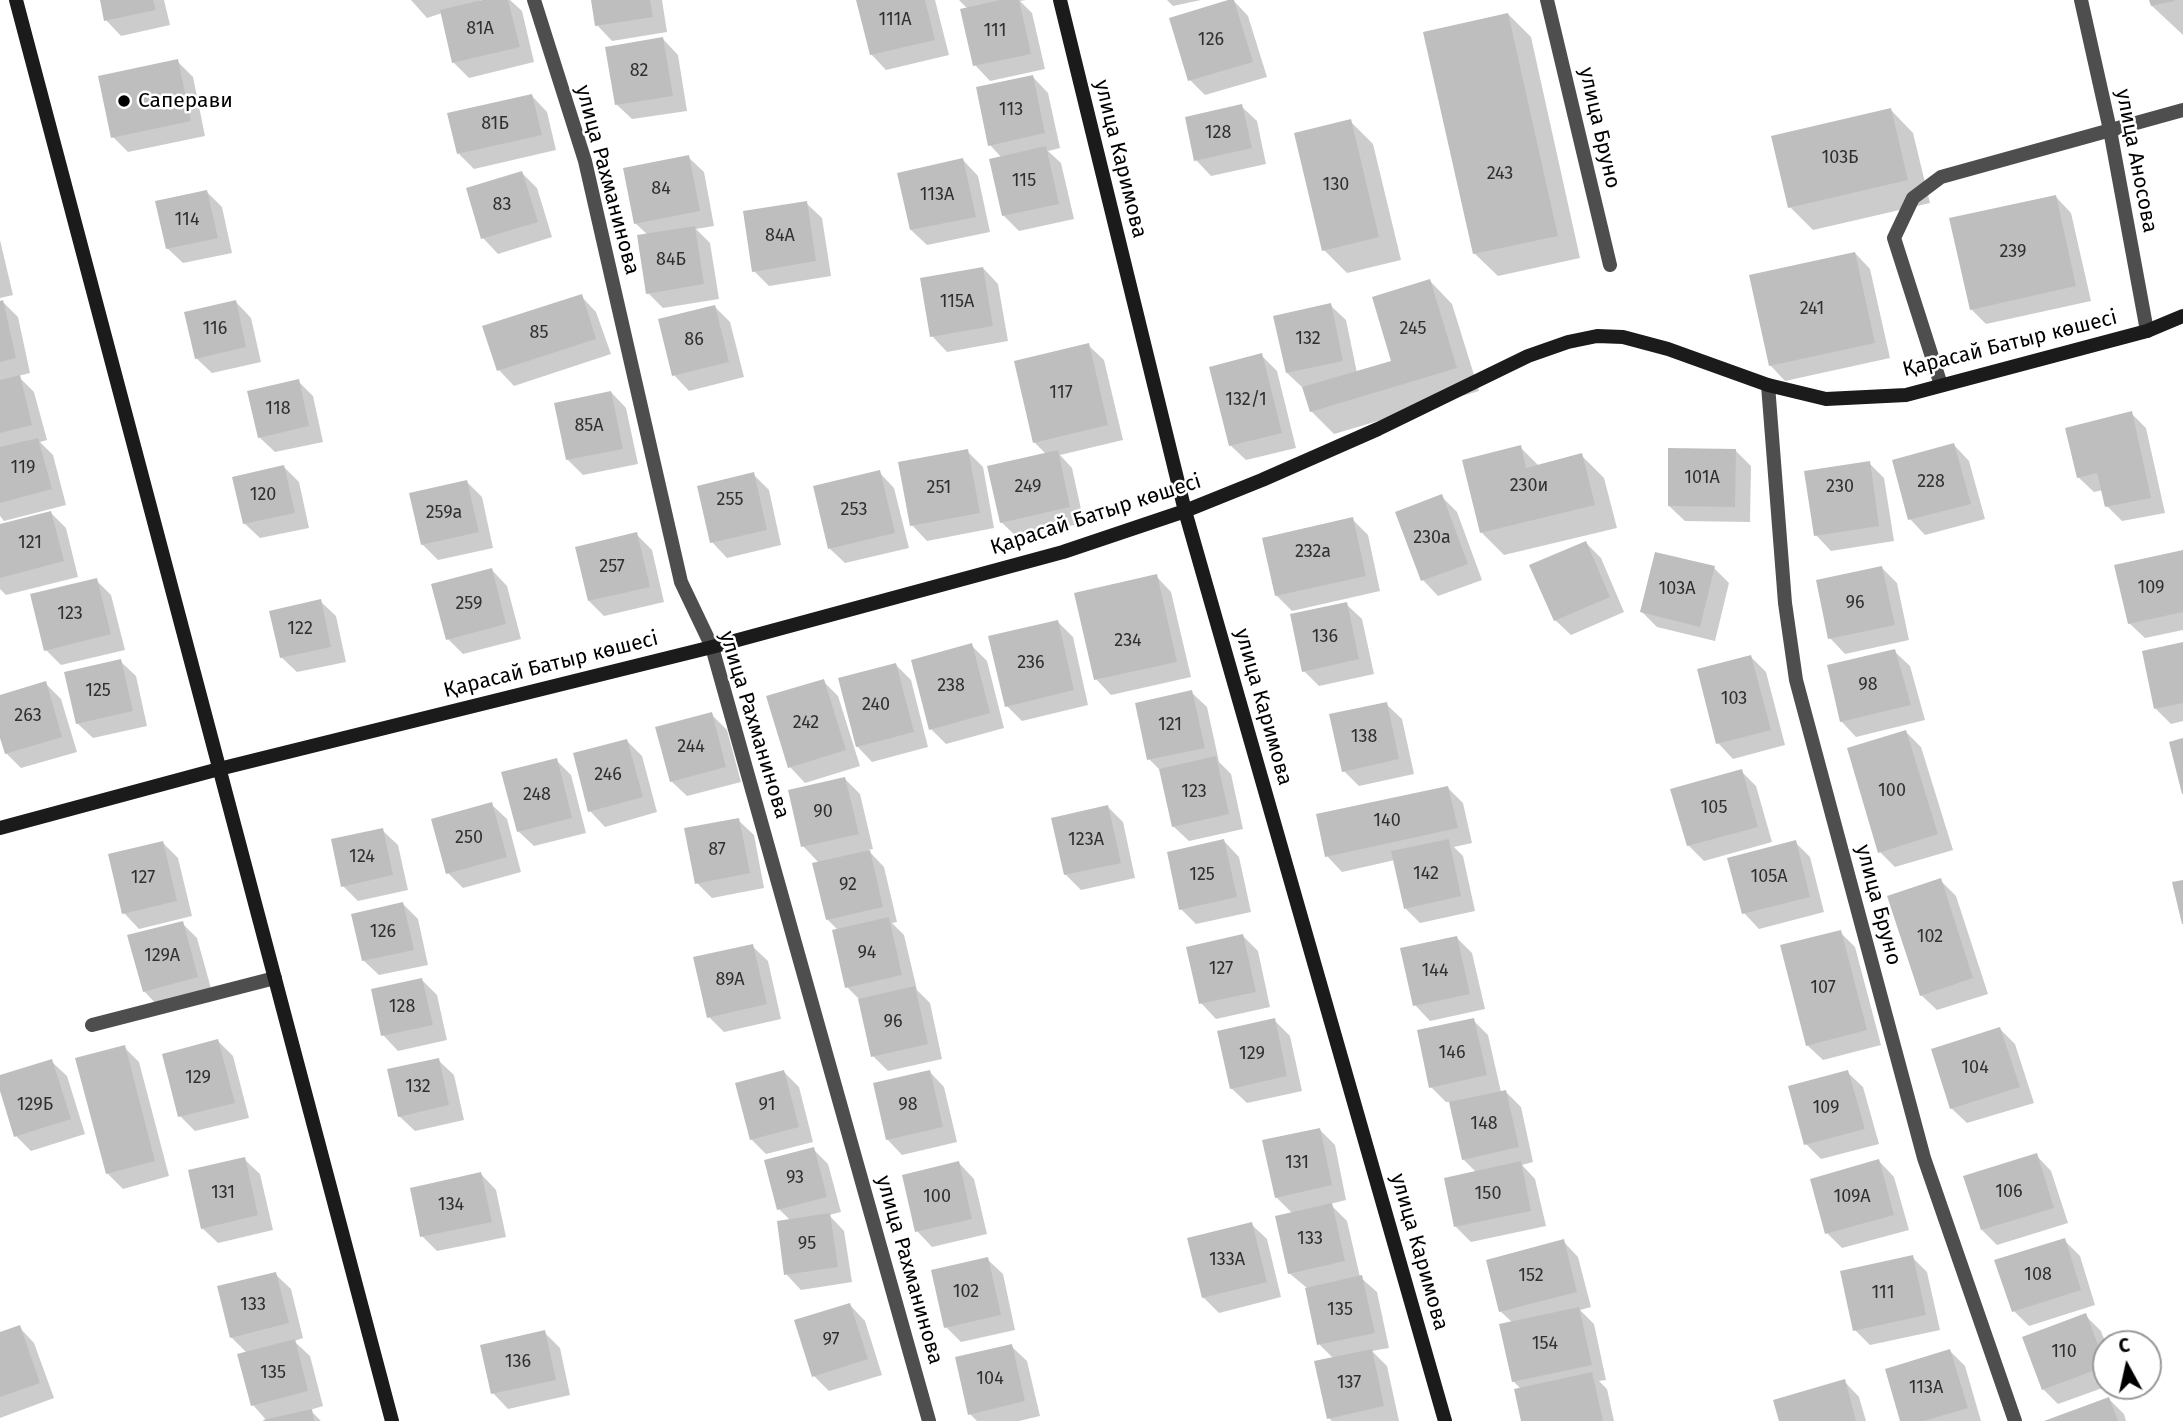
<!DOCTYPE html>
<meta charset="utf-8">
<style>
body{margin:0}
#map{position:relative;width:2183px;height:1421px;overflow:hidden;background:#fff;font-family:"Fira Sans",sans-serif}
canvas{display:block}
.north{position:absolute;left:2092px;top:1330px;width:70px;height:70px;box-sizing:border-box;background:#fff;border:2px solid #999;border-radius:50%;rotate:352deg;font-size:19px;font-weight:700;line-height:28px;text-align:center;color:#000}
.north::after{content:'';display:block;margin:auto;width:24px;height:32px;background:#000;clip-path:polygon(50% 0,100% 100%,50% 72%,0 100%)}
</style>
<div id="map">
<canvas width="2183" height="1421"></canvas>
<div class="north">С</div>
</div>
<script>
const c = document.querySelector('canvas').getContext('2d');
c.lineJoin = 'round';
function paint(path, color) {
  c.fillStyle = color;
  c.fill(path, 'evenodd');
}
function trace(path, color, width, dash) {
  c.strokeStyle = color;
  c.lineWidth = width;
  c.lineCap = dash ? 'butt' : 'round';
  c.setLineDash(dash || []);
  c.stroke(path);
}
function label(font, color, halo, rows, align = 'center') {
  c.font = font + ' "Fira Sans",sans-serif';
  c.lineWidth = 5;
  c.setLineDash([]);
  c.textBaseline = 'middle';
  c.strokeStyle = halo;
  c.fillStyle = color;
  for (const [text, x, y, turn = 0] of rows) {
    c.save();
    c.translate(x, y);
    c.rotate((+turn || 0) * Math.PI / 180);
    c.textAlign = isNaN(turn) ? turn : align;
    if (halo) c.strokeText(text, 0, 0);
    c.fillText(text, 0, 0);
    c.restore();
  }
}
const shadow = new Path2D(`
 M101 0H164L170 25 121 36 106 20Z
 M411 0H480V2L510 0 522 11 534 62 469 78 453 62 442 13 427 18Z
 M593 0H662L667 32 612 41 597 25Z
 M863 0H935L949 55 886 70 871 54Z
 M959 0H1026L1020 1 1032 13 1045 69 990 81 975 65 968 9Z
 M1167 0H1201L1173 6Z
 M1233 0 1248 16 1267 77 1205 95 1190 80Z
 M2151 0H2183V35L2152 6Z
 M1508 14 1531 37 1580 258 1498 276 1475 254Z
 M663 39 678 55 687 111 632 119 616 104Z
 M177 61 193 77 205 136 128 152 113 137Z
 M1033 77 1048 93 1060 148 1048 151 1061 163 1074 219 1019 231 1003 215 1002 158 990 145Z
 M532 96 547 112 556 150 474 169 459 154Z
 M1241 106 1257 121 1266 164 1211 176 1196 160Z
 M1891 110 1913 133 1930 203 1813 230 1790 207Z
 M1350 121 1373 144 1401 260 1347 273 1324 250Z
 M688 157 704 172 714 226 696 229 710 243 719 299 663 308 648 293V235L635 223Z
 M963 160 978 176 990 232 927 245 911 230Z
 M522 173 537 188 552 237 498 254 483 238Z
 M207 192 222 207 232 253 183 263 167 248Z
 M2056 197 2071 213 2091 301 1986 324 1971 309Z
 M806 203 822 218 831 276 769 286 754 271Z
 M0 240 13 295 0 298Z
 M1855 253 1870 269 1890 358 1785 381 1770 365Z
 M983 268 998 284 1008 341 947 352 932 336Z
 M1430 281 1452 304 1479 391 1334 434 1311 411 1303 388 1287 373 1330 305 1346 320 1357 373 1393 362Z
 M581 296 596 312 611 354 514 386 499 370Z
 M0 302H3L18 317 30 373 18 376 34 392 47 440 40 442 53 455 66 505 4 521 0 516Z
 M236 302 251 318 261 362 212 373 196 358Z
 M715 307 730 322 744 377 689 391 674 375Z
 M1088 345 1104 360 1123 440 1060 455 1072 468 1084 523 1017 537 1001 522 1047 455 1035 443 1016 363Z
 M1261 355 1277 371 1296 448 1246 460 1230 445Z
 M298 381 313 396 323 442 275 452 259 437Z
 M611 392 626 408 638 464 583 475 567 459Z
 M2131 413 2146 428 2165 513 2122 521 2107 506 2103 490 2094 492 2078 477Z
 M1954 445 1969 461 1985 519 1925 535 1910 519Z
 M1520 447 1539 466 1581 455 1604 478 1617 528 1504 555 1482 533Z
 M967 451 983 467 994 528 927 541 912 525Z
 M1736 451 1751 466 1750 522 1685 521 1669 506Z
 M1869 463 1884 478 1894 541 1831 551 1816 535Z
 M284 467 299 482 309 528 260 538 244 523Z
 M879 472 894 488 909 548 845 563 829 548Z
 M753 474 769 490 781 545 727 558 712 542Z
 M467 482 482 497 493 548 438 560 422 544Z
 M1441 496 1457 512 1482 580 1438 596 1423 580 1398 513Z
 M51 513 66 528 78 577 6 595 0 589V526Z
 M1352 519 1368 535 1380 591 1292 611 1276 595Z
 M636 534 652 550 664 602 604 616 589 601Z
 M1586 543 1601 558 1624 612 1571 635 1555 620Z
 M2183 552V630L2145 638 2129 623Z
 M1714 568 1729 583 1715 641 1657 627 1642 612Z
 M1882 568 1897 583 1909 640 1845 654 1830 638Z
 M492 570 507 586 521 639 463 654 448 639Z
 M1156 576 1171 592 1191 677 1111 695 1096 679Z
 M96 580 111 595 125 650 61 665 46 650Z
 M320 601 336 616 346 662 297 672 281 657Z
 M1346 604 1362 619 1374 674 1319 686 1304 671Z
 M1058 622 1073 637 1088 705 1022 721 1007 706Z
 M2183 644V721L2171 724 2156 709Z
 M971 645 987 661 1004 728 946 744 931 729Z
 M1894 651 1910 666 1925 720 1856 737 1841 721Z
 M1750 656 1766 672 1785 745 1733 759 1718 743Z
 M120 661 136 676 147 726 93 738 77 723Z
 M896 665 911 680 928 747 872 762 855 744Z
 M823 681 838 696 860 766 805 783 790 767Z
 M45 683 61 699 77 752 21 768 6 753 0 732V696Z
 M1191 692 1207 707 1219 762 1231 774 1243 829 1189 841 1173 826 1162 772 1149 759Z
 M1386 704 1402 719 1414 774 1359 786 1344 771Z
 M711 714 727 730 741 782 687 796 671 781Z
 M1906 732 1921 747 1953 850 1895 867 1880 852Z
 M627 741 642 756 657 812 605 827 590 811Z
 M556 760 571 775 586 833 534 846 518 831Z
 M1741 771 1756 786 1772 842 1704 861 1688 845Z
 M845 779 860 794 873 849 868 850 884 867 897 922 892 923 904 935 917 990 930 1003 942 1059 888 1071 873 1056 860 1000 847 987 839 931 827 919 819 863 803 846Z
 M1448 788 1463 803 1472 843 1454 847 1463 856 1475 911 1420 923 1405 908 1395 860 1342 872 1327 856Z
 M491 804 507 819 521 872 463 888 448 873Z
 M1108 807 1123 822 1135 878 1081 890 1065 874Z
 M738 820 754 835 764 888 712 898 697 883Z
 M382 830 398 845 408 890 358 901 343 886Z
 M1224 841 1239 857 1251 912 1196 924 1181 909Z
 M1795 842 1810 857 1824 912 1759 929 1744 913Z
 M163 843 178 858 192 916 139 929 124 913Z
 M1940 880 1956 896 1988 994 1937 1010 1921 995Z
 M403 904 418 919 428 965 379 975 363 960Z
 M182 923 197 938 212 992 159 1007 144 991Z
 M1840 932 1855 947 1881 1045 1823 1060 1807 1045Z
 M1243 936 1258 951 1270 1007 1216 1019 1201 1003Z
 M1457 938 1472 953 1485 1009 1430 1021 1415 1005Z
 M752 946 768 961 781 1019 724 1032 709 1017Z
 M422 980 437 995 447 1040 398 1051 383 1035Z
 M1274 1020 1290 1036 1302 1091 1247 1103 1231 1088Z
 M1473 1020 1488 1035 1501 1092H1506L1521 1107 1533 1162 1522 1165 1535 1179 1546 1226 1471 1242 1456 1227 1477 1173 1463 1159 1451 1102H1446L1431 1087Z
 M2000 1029 2015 1044 2034 1103 1967 1123 1951 1108Z
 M218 1041 233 1056 249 1118 195 1131 180 1116Z
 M124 1047 139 1062 169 1176 123 1189 107 1173Z
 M438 1060 454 1075 464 1120 415 1131 399 1116Z
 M51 1061 67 1076 85 1134 31 1151 16 1136 0 1085V1077Z
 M929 1071 944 1087 957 1142 902 1155 887 1139Z
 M784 1072 799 1087 813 1142 766 1154 751 1139Z
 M1847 1072 1863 1087 1879 1144 1821 1159 1806 1144Z
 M1319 1129 1335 1145 1346 1200 1330 1204 1347 1221 1360 1277 1377 1292 1389 1348 1372 1351 1387 1366 1399 1421H1332L1329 1418 1333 1358 1319 1344 1307 1288 1289 1273 1293 1214 1276 1197Z
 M813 1149 828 1164 841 1212 829 1215 844 1231 852 1282 801 1290 786 1274 791 1221 779 1209Z
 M2036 1155 2051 1171 2068 1223 1997 1245 1982 1230Z
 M244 1159 260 1174 273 1230 218 1243 202 1228Z
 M1879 1161 1894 1177 1909 1230 1842 1248 1827 1233Z
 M959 1163 974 1179 987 1234 932 1247 917 1231Z
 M481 1174 496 1190 506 1237 437 1251 422 1236Z
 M1251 1224 1267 1239 1281 1297 1219 1313 1203 1297Z
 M2064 1240 2080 1256 2095 1305 2029 1326 2014 1311Z
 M1563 1241 1578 1257 1591 1307 1580 1310 1594 1324 1606 1380 1599 1381 1607 1389 1614 1421H1523L1521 1389 1513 1381V1323L1500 1311Z
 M1912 1257 1927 1272 1940 1330 1870 1345 1855 1330Z
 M987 1259 1003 1274 1015 1330 961 1342 946 1327Z
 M275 1274 291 1289 303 1338 294 1341 310 1356 323 1406 310 1410 321 1421H267L253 1405 247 1353 231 1337Z
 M850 1305 865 1321 882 1375 829 1391 814 1376Z
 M2086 1316 2101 1331 2106 1344 2108 1386 2058 1404 2043 1389Z
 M19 1327 34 1343 54 1398 0 1418V1334Z
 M544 1332 560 1348 570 1395 508 1409 493 1393Z
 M1011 1346 1027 1361 1040 1416 1019 1421H977L970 1414Z
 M1950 1351 1965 1366 1981 1421H1902Z
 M1844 1381 1859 1397 1866 1421H1780Z
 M2109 1399 2124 1414 2126 1421H2049Z`);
const building = new Path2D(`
 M100 0H153L156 10 104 21Z
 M482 0H508L520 47 452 63 440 10Z
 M591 0H650L653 17 595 26Z
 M856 0H925L935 40 870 55Z
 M1000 0H1019L1031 54 973 66 960 9Z
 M1228 0H1234L1253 62 1188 81 1169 18Z
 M2149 0H2174V1L2151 6Z
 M1508 13 1558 236 1473 254 1423 32Z
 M663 37 673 96 615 105 605 47Z
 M178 59 191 121 111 138 98 76Z
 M1033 75 1045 133 988 146 976 87Z
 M532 94 542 135 457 154 447 113Z
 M1242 104 1252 148 1194 161 1185 117Z
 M1891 108 1908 180 1788 208 1771 136Z
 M1351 119 1379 237 1322 251 1294 133Z
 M1046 146 1059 204 1002 216 989 159Z
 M689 155 700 211 634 224 623 168Z
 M963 158 976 217 910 230 897 173Z
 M522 171 538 222 481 239 466 188Z
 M207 190 218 238 166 249 155 201Z
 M2056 195 2076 286 1970 310 1949 218Z
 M807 201 816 261 752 272 743 211Z
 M695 226 704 284 646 294 637 235Z
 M1855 252 1875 343 1769 366 1749 275Z
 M983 267 993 326 930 337 920 278Z
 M1430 279 1457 368 1310 412 1302 387 1391 361 1372 297Z
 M582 294 596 339 497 371 482 326Z
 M3 300 16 358 0 362V301Z
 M236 300 246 347 195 359 184 312Z
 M1331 303 1343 361 1286 373 1273 316Z
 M715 305 729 362 672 376 658 319Z
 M1089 343 1108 425 1033 443 1014 361Z
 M1262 353 1282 433 1229 446 1209 367Z
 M20 375 32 425 0 433V380Z
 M299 379 309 426 258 438 247 391Z
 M611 391 623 449 566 460 554 403Z
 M2132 411 2151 498 2105 507 2097 473 2077 478 2065 428Z
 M38 438 52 489 0 503V447Z
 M1954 443 1971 504 1908 520 1892 460Z
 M1521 445 1526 468 1582 453 1595 505 1480 533 1462 460Z
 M1668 448 1736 449 1735 507 1668 506Z
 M968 449 980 513 910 526 898 462Z
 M1058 450 1070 507 1000 523 987 466Z
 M1870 461 1879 526 1814 536 1804 471Z
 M284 465 295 513 243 524 232 477Z
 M880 470 895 533 828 549 813 486Z
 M754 472 767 530 710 543 697 486Z
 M467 480 479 532 421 545 409 493Z
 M1442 494 1468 564 1421 581 1395 512Z
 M51 511 64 561 0 578V524Z
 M1353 517 1366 576 1275 596 1262 538Z
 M637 532 650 587 588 601 575 547Z
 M1586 541 1610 597 1554 621 1529 565Z
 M2183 550V612L2128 624 2114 565Z
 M1655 552 1715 566 1700 627 1640 612Z
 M1882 566 1895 625 1828 639 1816 580Z
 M492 568 506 624 446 640 431 584Z
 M1157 574 1177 662 1094 680 1074 593Z
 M97 578 111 634 44 651 30 594Z
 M321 599 331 647 280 658 269 611Z
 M1347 602 1359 659 1302 672 1290 614Z
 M1058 620 1074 690 1005 707 988 636Z
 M2183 642V703L2154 709 2142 651Z
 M972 643 990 713 929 730 911 660Z
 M1895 649 1911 705 1840 722 1827 665Z
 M1751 655 1771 730 1716 744 1697 669Z
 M121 659 133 711 76 724 64 672Z
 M896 663 914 732 856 747 838 678Z
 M824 679 846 750 788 768 766 696Z
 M46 681 62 737 5 754 0 738V695Z
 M1192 690 1205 748 1147 760 1135 703Z
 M1387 702 1399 759 1342 772 1329 714Z
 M712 712 726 767 670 782 655 727Z
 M1906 730 1938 834 1878 853 1847 748Z
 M2183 738V794H2182L2169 742Z
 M627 739 643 797 588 812 573 753Z
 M1216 756 1229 814 1172 827 1159 769Z
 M557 758 572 818 517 832 501 772Z
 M1742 769 1758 827 1687 846 1670 789Z
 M845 777 859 834 801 847 788 790Z
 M1448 786 1458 828 1325 857 1316 814Z
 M492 802 507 857 446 874 431 819Z
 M1108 805 1121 863 1064 875 1051 818Z
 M739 818 750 873 695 884 684 828Z
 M383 828 393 875 341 887 331 839Z
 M1224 839 1237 897 1179 910 1167 852Z
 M1449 839 1461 896 1404 909 1391 851Z
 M1796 840 1810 897 1742 914 1727 858Z
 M163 841 177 901 122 914 108 854Z
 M870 850 883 907 826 920 812 863Z
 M1941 878 1973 978 1920 996 1887 896Z
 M2183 880V924H2182L2172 882Z
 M403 902 414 950 362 961 351 914Z
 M889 917 902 975 845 988 832 930Z
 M183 921 198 977 143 992 127 935Z
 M1841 930 1867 1030 1806 1046 1780 945Z
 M1243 934 1256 992 1199 1004 1186 947Z
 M1457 936 1470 994 1413 1006 1400 948Z
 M753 944 767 1004 707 1018 693 957Z
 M422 978 433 1025 381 1036 371 989Z
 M915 986 928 1044 871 1057 858 999Z
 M1275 1018 1287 1076 1230 1089 1217 1031Z
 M1474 1018 1487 1075 1429 1088 1417 1030Z
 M2000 1027 2020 1087 1950 1109 1931 1049Z
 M218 1039 235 1103 178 1117 162 1054Z
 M125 1045 155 1161 106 1174 75 1058Z
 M439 1058 449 1105 398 1117 387 1069Z
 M52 1059 71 1119 14 1137 0 1091V1075Z
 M784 1070 799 1127 750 1140 735 1083Z
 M930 1070 943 1127 886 1140 873 1083Z
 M1848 1070 1865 1129 1804 1145 1788 1086Z
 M1506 1090 1519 1147 1462 1160 1449 1102Z
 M1320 1128 1332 1185 1275 1198 1262 1140Z
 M814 1147 827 1197 777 1210 764 1160Z
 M2037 1153 2054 1208 1981 1230 1963 1176Z
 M245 1157 258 1215 201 1229 188 1170Z
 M1879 1159 1894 1215 1825 1234 1810 1179Z
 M959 1161 972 1219 915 1232 902 1175Z
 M1521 1161 1531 1211 1454 1227 1444 1178Z
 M481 1172 492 1222 420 1237 410 1188Z
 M1332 1203 1345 1261 1288 1274 1275 1216Z
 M830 1213 838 1267 784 1275 777 1221Z
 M1252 1222 1267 1282 1202 1298 1187 1238Z
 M2065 1238 2081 1290 2012 1312 1994 1260Z
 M1564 1239 1577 1292 1499 1312 1486 1260Z
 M1913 1255 1926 1315 1853 1331 1840 1271Z
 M988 1257 1001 1315 944 1328 931 1270Z
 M276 1272 289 1323 230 1338 217 1286Z
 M1362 1275 1375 1333 1317 1345 1305 1288Z
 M850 1303 868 1359 812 1377 794 1320Z
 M1579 1307 1592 1365 1512 1382 1499 1324Z
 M2086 1313 2106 1366 2042 1390 2022 1337Z
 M20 1325 40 1383 0 1397V1332Z
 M545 1330 556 1380 491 1394 480 1345Z
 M295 1339 308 1391 251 1406 237 1354Z
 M1012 1344 1025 1401 968 1415 955 1357Z
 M1372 1349 1384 1406 1327 1419 1314 1361Z
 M1950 1349 1968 1408 1924 1421H1900L1885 1369Z
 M1592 1372 1603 1421H1521L1514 1389Z
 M1845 1379 1856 1421H1779L1773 1400Z
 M2109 1397 2118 1421H2044Z
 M312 1409 314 1421H264L263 1420Z`);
const lane = new Path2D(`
 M1547 0 1610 265
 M1941 385 1894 238 1913 198 1941 177 2183 110`);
const street = new Path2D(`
 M534 0 585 161 681 582 712 647 929 1421
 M2081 0 2110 130 2147 331
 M1768 385 1785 603 1796 680 1924 1158 2015 1421
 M92 1025 275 978`);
const secondary = new Path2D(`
 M16 0 392 1421
 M1060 0 1185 511 1445 1421
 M0 828 219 769 712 647 1063 552 1185 511 1262 480 1378 429 1528 356 1568 342 1597 336 1623 337 1668 349 1768 385 1826 399 1906 395 2147 331 2183 316`);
const markers = [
 [124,101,7,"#000"]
];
const numberNames = [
 ["111А",895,20],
 ["81А",480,29],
 ["111",995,31],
 ["126",1211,40],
 ["82",639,71],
 ["113",1011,110],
 ["81Б",495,124],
 ["128",1218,133],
 ["103Б",1840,158],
 ["243",1500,174],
 ["115",1024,181],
 ["130",1336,185],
 ["84",661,189],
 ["113А",937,195],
 ["83",502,205],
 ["114",187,220],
 ["84А",780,236],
 ["239",2013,252],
 ["84Б",671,260],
 ["115А",957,302],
 ["241",1812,309],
 ["116",215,329],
 ["245",1413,329],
 ["85",539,333],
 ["132",1308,339],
 ["86",694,340],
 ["117",1061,393],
 ["132/1",1246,400],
 ["118",278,409],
 ["85А",589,426],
 ["119",23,468],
 ["101А",1702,478],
 ["228",1931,482],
 ["230и",1529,486],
 ["249",1028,487],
 ["230",1840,487],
 ["251",939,488],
 ["120",263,495],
 ["255",730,500],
 ["253",854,510],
 ["259а",444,513],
 ["230а",1432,538],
 ["121",30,543],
 ["232а",1313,552],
 ["257",612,567],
 ["109",2151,588],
 ["103А",1677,589],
 ["96",1855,603],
 ["259",469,604],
 ["123",70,614],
 ["122",300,629],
 ["136",1325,637],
 ["234",1128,641],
 ["236",1031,663],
 ["98",1868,685],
 ["238",951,686],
 ["125",98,691],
 ["103",1734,699],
 ["240",876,705],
 ["263",28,716],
 ["242",806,723],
 ["121",1170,725],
 ["138",1364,737],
 ["244",691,747],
 ["246",608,775],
 ["100",1892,791],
 ["123",1194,792],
 ["248",537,795],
 ["105",1714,808],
 ["90",823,812],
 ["140",1387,821],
 ["250",469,838],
 ["123А",1086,840],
 ["87",717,850],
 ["124",362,857],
 ["142",1426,874],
 ["125",1202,875],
 ["105А",1769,877],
 ["127",143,878],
 ["92",848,885],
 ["126",383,932],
 ["102",1930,937],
 ["94",867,953],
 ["129А",162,956],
 ["127",1221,969],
 ["144",1435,971],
 ["89А",730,980],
 ["107",1823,988],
 ["128",402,1007],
 ["96",893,1022],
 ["146",1452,1053],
 ["129",1252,1054],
 ["104",1975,1068],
 ["129",198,1078],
 ["132",418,1087],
 ["129Б",35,1105],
 ["91",767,1105],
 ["98",908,1105],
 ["109",1826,1108],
 ["148",1484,1124],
 ["131",1297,1163],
 ["93",795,1178],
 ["106",2009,1192],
 ["131",223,1193],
 ["150",1488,1194],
 ["100",937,1197],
 ["109А",1852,1197],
 ["134",451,1205],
 ["133",1310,1239],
 ["95",807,1244],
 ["133А",1227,1260],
 ["108",2038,1275],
 ["152",1531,1276],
 ["102",966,1292],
 ["111",1883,1293],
 ["133",253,1305],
 ["135",1340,1310],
 ["97",831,1340],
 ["154",1545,1344],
 ["110",2064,1352],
 ["136",518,1362],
 ["135",273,1373],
 ["104",990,1379],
 ["137",1349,1383],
 ["113А",1926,1388]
];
const poiNames = [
 ["Саперави",138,101]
];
const streetNames = [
 ["улица Бруно",1599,128,77],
 ["улица Каримова",1120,159,76],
 ["улица Аносова",2136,161,79],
 ["улица Рахманинова",607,180,75],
 ["Қарасай Батыр көшесі",2010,344,-14],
 ["Қарасай Батыр көшесі",1096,515,-18],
 ["Қарасай Батыр көшесі",551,665,-14],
 ["улица Каримова",1263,707,74],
 ["улица Рахманинова",754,725,73],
 ["улица Бруно",1878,905,75],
 ["улица Каримова",1419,1252,74],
 ["улица Рахманинова",909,1270,74]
];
paint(shadow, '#0003');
paint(building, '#bebebe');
trace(lane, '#4e4e4e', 14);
trace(street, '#4e4e4e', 14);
trace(secondary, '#1b1b1b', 14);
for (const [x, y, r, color] of markers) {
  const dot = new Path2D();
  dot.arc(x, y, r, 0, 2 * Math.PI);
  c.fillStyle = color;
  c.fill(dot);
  trace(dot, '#fff', 2.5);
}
label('18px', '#303030', null, numberNames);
label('21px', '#000', '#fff', poiNames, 'left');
label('21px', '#000', '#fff', streetNames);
</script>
